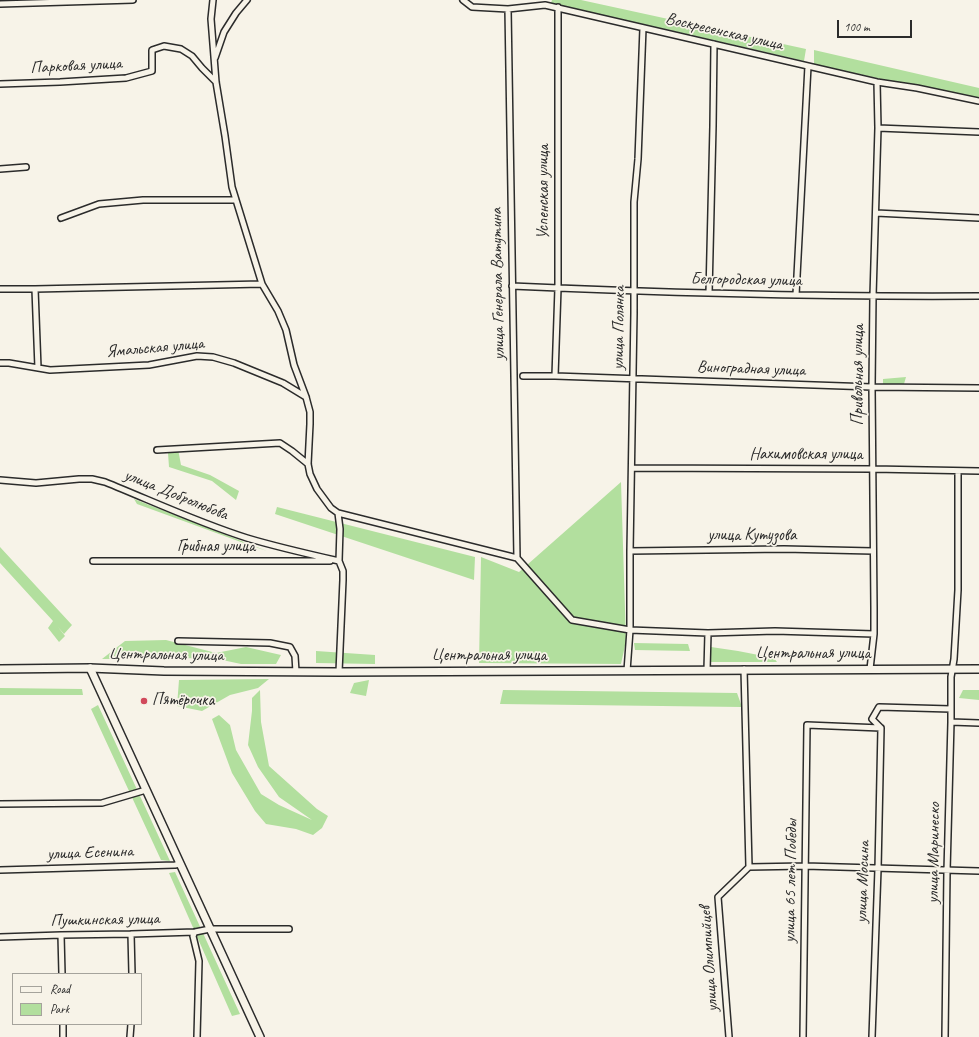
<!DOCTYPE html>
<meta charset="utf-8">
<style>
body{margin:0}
#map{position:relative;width:979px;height:1037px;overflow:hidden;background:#f7f3e8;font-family:Caveat,sans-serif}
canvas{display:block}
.legend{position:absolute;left:12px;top:973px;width:130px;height:52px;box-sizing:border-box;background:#f7f3e8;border:1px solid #a5a39c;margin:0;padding:5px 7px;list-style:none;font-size:12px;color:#2b2b2b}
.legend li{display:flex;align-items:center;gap:8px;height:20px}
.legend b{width:20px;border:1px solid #a5a39c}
.scale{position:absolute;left:837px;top:20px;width:75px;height:18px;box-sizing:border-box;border:2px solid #2b2b2b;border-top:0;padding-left:5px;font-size:12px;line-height:14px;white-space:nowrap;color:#2b2b2b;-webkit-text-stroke:3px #f7f3e8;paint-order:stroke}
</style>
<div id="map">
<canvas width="979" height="1037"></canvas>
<ul class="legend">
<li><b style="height:5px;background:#f7f3e8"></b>Road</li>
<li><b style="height:11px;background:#b2df9e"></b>Park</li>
</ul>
<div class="scale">100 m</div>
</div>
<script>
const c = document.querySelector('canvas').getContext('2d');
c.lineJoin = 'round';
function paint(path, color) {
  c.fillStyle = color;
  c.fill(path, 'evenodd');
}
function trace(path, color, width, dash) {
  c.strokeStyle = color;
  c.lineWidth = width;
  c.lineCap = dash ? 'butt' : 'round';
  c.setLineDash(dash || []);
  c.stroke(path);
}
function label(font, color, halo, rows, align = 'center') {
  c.font = font + ' Caveat,sans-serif';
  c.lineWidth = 3.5;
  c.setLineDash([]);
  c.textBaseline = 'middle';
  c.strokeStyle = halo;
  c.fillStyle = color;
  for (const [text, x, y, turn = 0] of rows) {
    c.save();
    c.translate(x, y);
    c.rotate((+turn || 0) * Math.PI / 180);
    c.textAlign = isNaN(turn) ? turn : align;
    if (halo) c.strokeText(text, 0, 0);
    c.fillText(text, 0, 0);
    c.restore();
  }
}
const green = new Path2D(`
 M552 0H581L806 49 804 61 551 3Z
 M814 50 979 88V101L814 64Z
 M906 377 904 384H883V379Z
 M178 449 181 465 210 475 239 491 236 500 212 481 169 467 168 453Z
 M621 482 626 641 621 664 479 663 481 557 519 572Z
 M134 499 267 551 249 545 137 504Z
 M277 507 475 557 474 580 275 514Z
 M0 547 72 625 64 634 58 627 65 636 59 642 48 628 53 621 0 563Z
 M166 640 216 653 246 647 281 655 276 664H241L213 658 102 659 125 641Z
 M634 643 688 644 690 651 635 650Z
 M711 647 738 651 774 658 777 662H710Z
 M316 651 375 655V664L316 663Z
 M269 679 258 688 230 695 202 711 177 706 179 680Z
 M369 680 366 696 350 693 354 683Z
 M0 688 82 689 83 695H0Z
 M260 690 261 722 269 766 317 809 328 816 322 828 313 835 296 829 266 824 255 811 232 773 212 719 219 715 230 725 236 750 261 794 279 805 312 820 279 797 258 767 248 745 252 711V698Z
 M503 690 737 693 742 707 500 704Z
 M963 690H979V700L959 698Z
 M98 705 170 861 161 860 91 709Z
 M175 872 240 1014 232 1016 169 873Z`);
const minor = new Path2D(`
 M213 0 211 19 216 82 225 136 232 187 262 284 278 311 286 330 294 365 306 397 310 412V424L308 464 310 474 317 489 331 508 338 513 340 529 339 561 343 571V580L339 672
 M463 0 472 7 508 9 545 5 877 82 917 88 979 101
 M0 4 133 0
 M508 9 517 558
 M215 58 224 32 236 13 247 0
 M0 84 60 82 126 78 152 71V50L164 46 181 49 192 56 202 68 216 82
 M878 128 979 132
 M0 169 26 167
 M876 213 979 218
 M61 218 99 204 143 200H236
 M512 286C667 293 823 297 979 296
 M0 289H35L262 284
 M35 289 38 368
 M709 293 713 126 714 44
 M796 295 808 66
 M0 363H9L50 370 149 365 197 356 213 357 234 363 283 383 306 397
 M523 376H555L872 387 979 388
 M555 376 558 288V7
 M157 450 280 443 292 451 308 464
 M632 468 873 469 979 471
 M0 480 36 483 79 479H92L105 482C152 501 199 523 247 538 277 547 308 554 339 561
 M338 513 517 558 572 620 630 630 708 633 775 631 874 634
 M630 551 784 549 873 551
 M93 561H330
 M178 641 270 643 290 647 295 656 296 672
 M744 669 749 867 805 866 979 871
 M870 669 874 634V608L872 387 873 296 878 128 877 82
 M707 670 708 633
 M627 671 630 630V551L634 313V202L638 159 643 28
 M951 722 979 723
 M0 804 102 803 146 790
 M0 870 175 865 180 864
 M195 932 193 936 199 961 197 1037
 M131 934 132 974
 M61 935 62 974
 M0 937 61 935 131 934 195 932 210 929H289
 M63 1024V1037
 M130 1037 131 1024
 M729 1037 718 897 749 867
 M803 1037 807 725 881 728 872 719 879 707 951 709
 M872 1037 878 869 881 728
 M945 1037 947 871 951 722V677L954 659 958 590V471`);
const tertiary = new Path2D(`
 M90 668 260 1037`);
const secondary = new Path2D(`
 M0 669 90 668 164 671 339 672 979 669`);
const markers = [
 [144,701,4,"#d1495b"]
];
const streetNames = [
 ["Воскресенская улица",724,32,13],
 ["Парковая улица",76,66,-3],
 ["Успенская улица",544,192,-90],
 ["Белгородская улица",746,280,1],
 ["улица Генерала Ватутина",498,284,-91],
 ["улица Полянка",619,328,-89],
 ["Ямальская улица",155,348,-5],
 ["Виноградная улица",751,369,2],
 ["Привольная улица",859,375,-90],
 ["Нахимовская улица",806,455],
 ["улица Добролюбова",176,495,22],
 ["улица Кутузова",752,536],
 ["Грибная улица",216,547],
 ["Центральная улица",813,654],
 ["Центральная улица",166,655,1],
 ["Центральная улица",489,656],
 ["улица Есенина",90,853,-2],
 ["улица Маринеско",934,853,-89],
 ["улица 65 лет Победы",791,881,-89],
 ["улица Мосина",863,882,-88],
 ["Пушкинская улица",105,920,-1],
 ["улица Олимпийцев",709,959,-94]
];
const poiNames = [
 ["Пятёрочка",152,701]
];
paint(green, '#b2df9e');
trace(minor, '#2b2b2b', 8);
trace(tertiary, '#2b2b2b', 10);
trace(secondary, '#2b2b2b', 10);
trace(minor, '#f7f3e8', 5);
trace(tertiary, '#f7f3e8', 7);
trace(secondary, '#f7f3e8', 7);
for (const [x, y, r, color] of markers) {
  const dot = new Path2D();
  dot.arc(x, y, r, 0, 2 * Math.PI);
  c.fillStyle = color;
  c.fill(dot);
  trace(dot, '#f7f3e8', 1.5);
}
label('17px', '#2b2b2b', '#f7f3e8', streetNames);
label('17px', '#2b2b2b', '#f7f3e8', poiNames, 'left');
</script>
